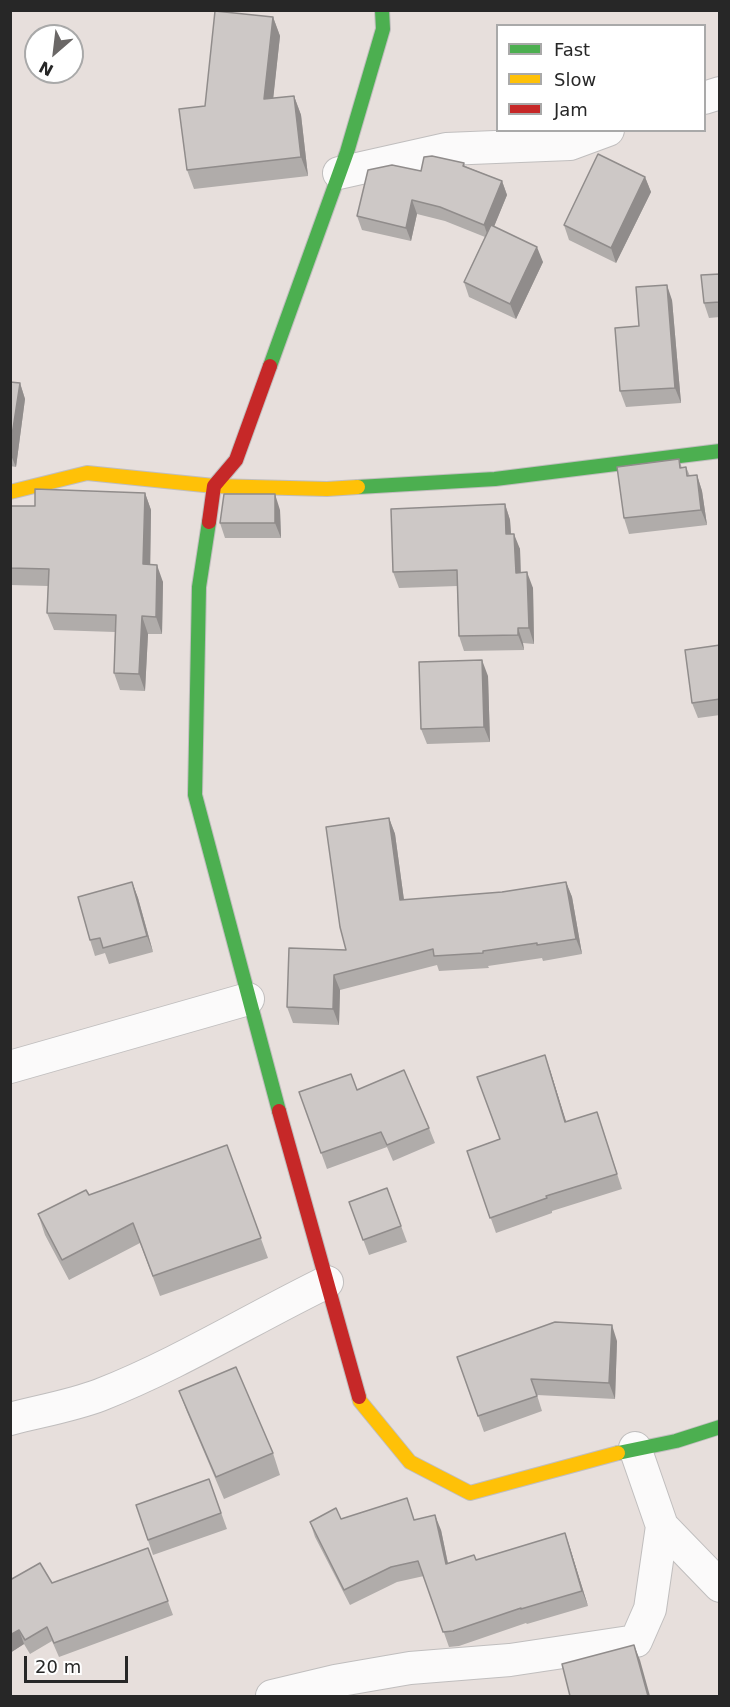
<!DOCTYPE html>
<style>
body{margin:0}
#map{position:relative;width:730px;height:1707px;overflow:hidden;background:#e7dfdc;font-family:"DejaVu Sans",sans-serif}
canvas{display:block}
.frame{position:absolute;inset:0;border:12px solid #272727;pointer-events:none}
.legend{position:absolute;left:496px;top:24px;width:210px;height:108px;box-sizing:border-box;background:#fff;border:2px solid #a9a9a9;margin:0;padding:8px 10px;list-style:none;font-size:18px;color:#272727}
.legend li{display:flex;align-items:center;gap:12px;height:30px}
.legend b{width:30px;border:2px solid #a9a9a9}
.north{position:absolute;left:24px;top:24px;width:60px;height:60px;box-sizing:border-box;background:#fff;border:2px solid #a9a9a9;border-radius:50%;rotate:208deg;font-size:16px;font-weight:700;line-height:24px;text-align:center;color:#272727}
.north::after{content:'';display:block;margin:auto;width:21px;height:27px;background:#6a6766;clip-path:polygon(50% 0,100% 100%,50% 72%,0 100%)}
.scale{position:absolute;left:24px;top:1656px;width:104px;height:27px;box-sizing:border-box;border:3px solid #272727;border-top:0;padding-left:8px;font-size:18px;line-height:21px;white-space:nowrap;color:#272727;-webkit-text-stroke:4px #fff;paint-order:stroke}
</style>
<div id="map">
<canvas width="730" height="1707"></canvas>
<div class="frame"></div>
<ul class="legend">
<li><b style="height:8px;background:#4caf50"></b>Fast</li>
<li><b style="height:8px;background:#ffc107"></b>Slow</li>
<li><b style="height:8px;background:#c62828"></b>Jam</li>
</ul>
<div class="north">N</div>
<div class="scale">20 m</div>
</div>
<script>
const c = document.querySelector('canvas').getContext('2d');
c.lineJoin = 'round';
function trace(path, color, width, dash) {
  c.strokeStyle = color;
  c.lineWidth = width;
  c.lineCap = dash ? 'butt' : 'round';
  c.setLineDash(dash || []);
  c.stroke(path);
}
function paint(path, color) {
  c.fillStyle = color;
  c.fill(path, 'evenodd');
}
const street = new Path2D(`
 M704 98 720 93
 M339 173 446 149 570 144 608 130
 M10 1067 248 999
 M10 1419C40 1411 71 1406 100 1395 179 1364 251 1319 327 1282
 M635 1448 662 1526 720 1586
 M272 1696 335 1681 410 1668 510 1660 636 1641 650 1609 662 1526`);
const fast = new Path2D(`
 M270 366 347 152 383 29 382 10
 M358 487 495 479 720 451
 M209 522 199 587 195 795 279 1111
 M618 1453 676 1441 720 1427`);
const slow = new Path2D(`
 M10 492 87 473 214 486 327 489 358 487
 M359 1397 360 1401 410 1462 470 1493 618 1453`);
const jam = new Path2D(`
 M209 522 214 486 236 460 270 366
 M279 1111 359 1397`);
const wall = new Path2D(`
 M273 17 280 36 273 98 294 96 301 115 308 176 194 189 187 170 205 106Z
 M464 163 465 166 502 181 507 195 494 226 543 262 516 319 469 297 464 282 485 237 445 221 417 214 411 241 362 230 357 216 421 171Z
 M645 177 651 192 616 263 569 240 564 225Z
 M720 274V317L709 318 704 303Z
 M672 300 681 403 626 407 620 391 639 326Z
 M10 382 20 383 25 399 16 467 10 466Z
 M679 459 682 468 686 467 690 476 697 475 702 491 707 525 629 534 624 518Z
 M145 493 151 510 150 564 163 582 162 634H148L145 691 120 690 114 673 115 632 54 630 47 613 48 586 10 585V506H35Z
 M505 504 510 520 511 534 520 549 521 573 533 588 534 644 523 643 524 650 464 651 459 636 457 586 399 588 393 572Z
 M280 510 281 538H225L220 523Z
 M720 645V715L698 718 692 703Z
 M488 676 490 742 427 744 421 729Z
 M389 818 395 834 404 900 502 892 566 882 572 897 582 954 543 961 542 958 488 966 489 968 439 971 437 965 340 990 339 1025 293 1023 287 1007 346 950Z
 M132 882 138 898 153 952 109 964 105 953 95 956 90 940Z
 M550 1070 566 1122 602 1127 622 1189 552 1211V1213L496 1233 467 1151 500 1139Z
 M357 1090 429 1128 435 1143 393 1161 387 1147 327 1169 299 1092Z
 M227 1145 268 1258 160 1296 140 1243 69 1280 45 1235 38 1214Z
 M387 1188 407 1242 369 1255 349 1202Z
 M617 1341 615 1399 537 1395 542 1411 484 1432 457 1357Z
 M179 1391 273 1453 280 1475 224 1499 187 1412Z
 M209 1479 227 1529 153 1555 136 1505Z
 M341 1519 415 1520 441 1530 448 1563 476 1560 565 1533 570 1548 588 1606 527 1624 526 1623 459 1646 449 1647 424 1576 397 1582 350 1605 315 1537 310 1522Z
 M148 1548 173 1615 59 1657 52 1641 30 1654 24 1644 10 1653V1580L52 1583Z`);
const shadedWall = new Path2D(`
 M273 17 280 36 271 119 264 99Z
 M294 96 301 115 308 176 301 157Z
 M645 177 651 192 616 263 611 248Z
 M502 181 507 195 489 239 484 225Z
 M412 200 417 214 411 241 406 228Z
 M537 247 543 262 516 319 510 304Z
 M667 285 672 300 681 403 675 388Z
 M20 383 25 399 16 467 10 453V448Z
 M697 475 702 491 707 525 701 510Z
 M145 493 151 510 150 581 143 564Z
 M275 494 280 510 281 538 275 523Z
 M505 504 510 520 512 550 506 534Z
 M514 534 520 549 521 588 516 573Z
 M157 565 163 582 162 634 156 617Z
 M527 572 533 588 534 644 529 628Z
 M142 616 148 634 145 691 139 674Z
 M518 628 523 643 524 650 518 635Z
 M482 660 488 676 490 742 484 727Z
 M389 818 395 834 406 915 400 900Z
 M132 882 138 898 153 952 147 936Z
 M566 882 572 897 582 954 576 939Z
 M334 975 340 990 339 1025 333 1009Z
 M545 1055 550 1070 571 1137 565 1122Z
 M612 1325 617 1341 615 1399 609 1383Z
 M435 1515 441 1530 451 1579 446 1564Z
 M565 1533 570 1548 588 1606 582 1591Z
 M19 1630 24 1644 10 1653V1635Z
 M634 1645 640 1660 650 1696H648Z`);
const building = new Path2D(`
 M215 11 273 17 264 99 294 96 301 157 187 170 179 109 205 106Z
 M598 154 645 177 611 248 564 225Z
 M432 156 464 163 463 166 502 181 484 225 440 207 412 200 406 228 357 216 368 170 392 165 421 171 424 157Z
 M491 225 537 247 510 304 464 282Z
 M720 274V302L704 303 701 275Z
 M667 285 675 388 620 391 615 328 639 326 636 287Z
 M10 382 20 383 10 448Z
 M679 459 680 468 686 467 687 476 697 475 701 510 624 518 617 467Z
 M35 489 145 493 143 564 157 565 156 617 142 616 139 674 114 673 116 615 47 613 49 569 10 568V506H35Z
 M224 494H275V523H220Z
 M505 504 506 534H514L516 573 527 572 529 628H518V635L459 636 457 570 393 572 391 509Z
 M720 645V699L692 703 685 650Z
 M482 660 484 727 421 729 419 662Z
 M389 818 400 900 502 892 566 882 576 939 537 945V943L483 951V953L434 956 433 949 334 975 333 1009 287 1007 289 948 346 950 340 927 326 827Z
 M132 882 147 936 103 948 100 938 90 940 78 897Z
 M545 1055 565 1122 597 1112 617 1174 546 1196 547 1198 490 1218 467 1151 500 1139 477 1077Z
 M404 1070 429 1128 387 1145 381 1132 321 1153 299 1092 351 1074 357 1090Z
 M227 1145 261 1238 153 1276 133 1223 62 1260 38 1214 86 1190 89 1195Z
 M387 1188 401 1226 363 1240 349 1202Z
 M555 1322 612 1325 609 1383 531 1379 537 1396 478 1416 457 1357Z
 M236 1367 273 1453 216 1477 179 1391Z
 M209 1479 221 1513 148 1540 136 1505Z
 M407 1498 414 1520 435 1515 446 1564 474 1555 476 1560 565 1533 582 1591 521 1609V1608L453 1631 443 1632 418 1561 391 1567 344 1590 310 1522 336 1508 341 1519Z
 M148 1548 168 1601 54 1643 47 1627 25 1640 19 1630 10 1635V1580L40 1563 52 1583Z
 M634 1645 648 1696H570L562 1664Z`);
trace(street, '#c0bebe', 34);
trace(fast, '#c0bebe', 16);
trace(slow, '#c0bebe', 16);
trace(jam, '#c0bebe', 16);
trace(street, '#fbfafa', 32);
trace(fast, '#4caf50', 14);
trace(slow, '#ffc107', 14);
trace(jam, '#c62828', 14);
paint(wall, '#b0acaa');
paint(shadedWall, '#908c8b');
paint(building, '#cdc8c6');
trace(building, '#908c8b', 1.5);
</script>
